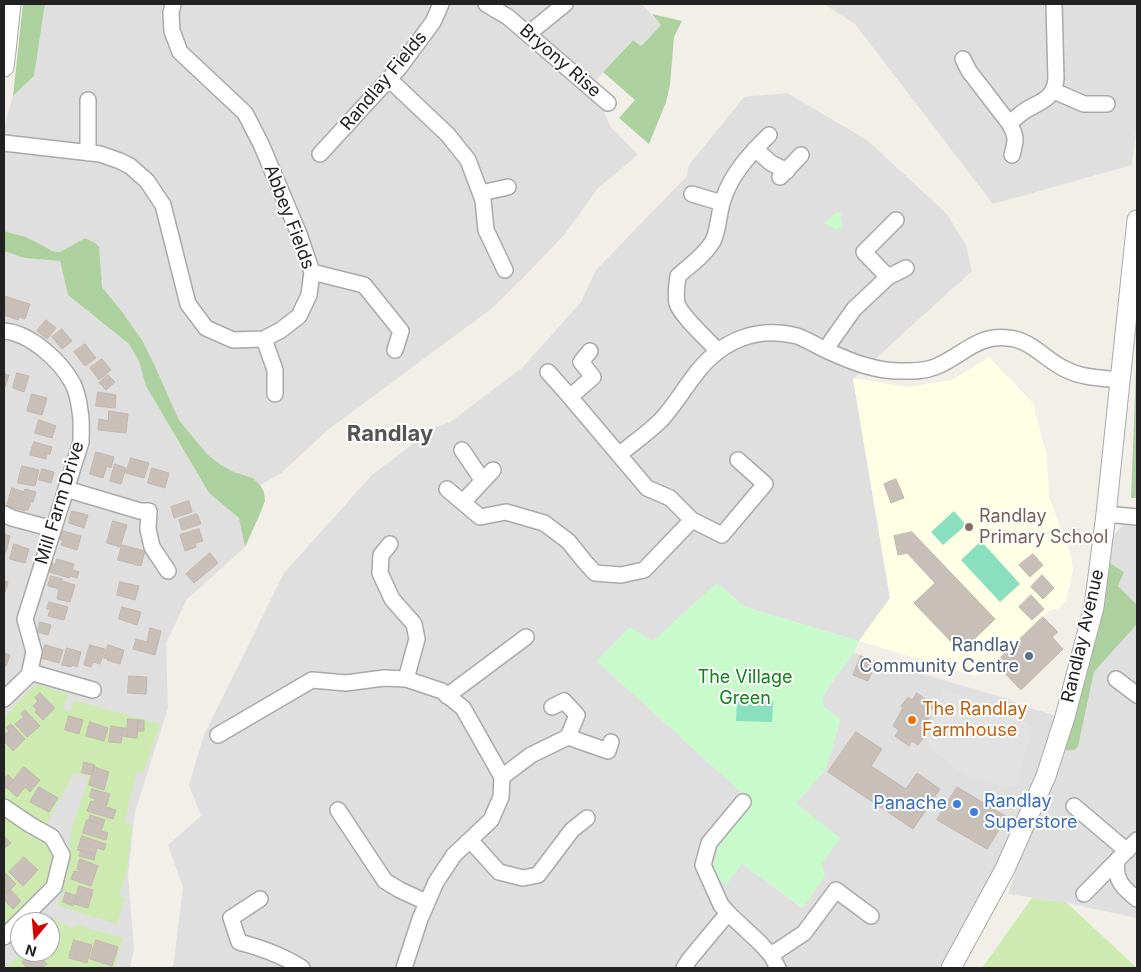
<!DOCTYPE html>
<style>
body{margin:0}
#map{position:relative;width:1141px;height:972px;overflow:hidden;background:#f2efe9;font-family:Inter,sans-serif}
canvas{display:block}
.frame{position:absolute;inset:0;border:5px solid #222;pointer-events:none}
.north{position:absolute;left:10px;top:912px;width:50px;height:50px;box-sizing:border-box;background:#fff;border:1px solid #a7a7a7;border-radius:50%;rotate:197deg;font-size:14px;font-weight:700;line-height:20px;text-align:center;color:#222}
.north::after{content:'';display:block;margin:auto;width:18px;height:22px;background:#d40000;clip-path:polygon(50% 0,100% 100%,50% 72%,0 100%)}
</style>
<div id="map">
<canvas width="1141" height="972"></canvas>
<div class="frame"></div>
<div class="north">N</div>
</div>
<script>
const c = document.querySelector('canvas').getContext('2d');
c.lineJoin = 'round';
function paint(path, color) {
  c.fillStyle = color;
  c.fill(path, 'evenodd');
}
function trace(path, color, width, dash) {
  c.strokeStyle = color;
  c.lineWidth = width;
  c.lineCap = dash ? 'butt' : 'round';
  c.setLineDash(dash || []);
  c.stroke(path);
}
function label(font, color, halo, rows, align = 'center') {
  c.font = font + ' Inter,sans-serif';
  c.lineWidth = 4;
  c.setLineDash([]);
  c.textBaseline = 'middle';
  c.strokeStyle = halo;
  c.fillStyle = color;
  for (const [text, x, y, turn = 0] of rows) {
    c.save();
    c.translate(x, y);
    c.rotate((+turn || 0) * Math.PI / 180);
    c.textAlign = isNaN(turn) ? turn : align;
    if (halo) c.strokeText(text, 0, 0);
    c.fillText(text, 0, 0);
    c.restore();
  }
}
const residential = new Path2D(`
 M45 4H642L661 25 640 46 632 40 603 72 585 94 601 104 610 126 638 155 597 189 565 234 522 279 491 309 329 429 281 473 260 485 253 478 234 472 221 465 207 454 179 420 154 364 142 340 123 313 102 287 85 238 61 252 52 251 42 245 26 237 4 231V127L13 96 34 76Z
 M824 4H1137V123L1132 165 993 204 855 24Z
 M787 93 867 140 947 214 966 245 972 271 853 379 890 598 859 641 745 607 717 583 653 641 597 661 752 802 718 846 802 908 796 803 826 769 823 697 834 679 854 653 885 663 1008 699 1022 705 1062 718 1003 864 957 941 939 968H173L183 887 168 845 201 816 189 785 204 735 284 573 372 475 434 428 450 422 523 367 581 302 596 270 687 176 689 165 744 97Z
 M4 251 24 258 60 261 68 295 129 344 139 361 146 386 209 493 240 518 245 547 187 599 166 643 168 708 135 812 128 875 134 948 130 968H4ZM20 922H50V952H20Z
 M1137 509V605L1118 586 1124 572 1110 563 1113 536Z
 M1137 624V918L1067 903 1008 894 1060 748 1078 747 1094 672Z`);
const education = new Path2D(`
 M989 357 1033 403 1047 457 1049 497 1071 556 1073 570 1067 598 1060 608 1050 610 995 663 975 676 859 641 890 598 853 378 907 387 952 380Z`);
const grass = new Path2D(`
 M36 684 68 694 67 700H65L64 709 70 711 74 700C102 709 131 715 160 724L143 773 137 771 130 798 125 823 132 825 127 871 119 896 125 898 117 924 58 906 66 880 71 831 89 776 74 773 45 827 4 800V718L31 688Z
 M4 818 26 832 35 836 45 843 52 853 55 863 54 873 38 899 15 915 4 924Z
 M1032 898 1067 903 1137 968H982Z
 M40 913 75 929 76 925 123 938 114 968H4L20 955 12 946 20 938V952H50V922H33Z`);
const forest = new Path2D(`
 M23 4H45L34 76 13 96Z
 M652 14 682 21 674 37 670 85 666 102 649 144 619 118 635 100 603 72 633 40 641 46 661 25Z
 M4 231 26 237 42 245 52 251 60 252 85 238 95 243 99 247 102 287 123 313 142 340 154 364 179 420 207 454 221 465 234 472 253 478 260 485 264 492 265 501 259 516 245 547 239 518 209 493 146 386 139 361 129 344 68 295 60 261 24 258 4 251Z
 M1137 343V498H1131Z
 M1110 563 1124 572 1118 586 1137 605V624L1094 672 1078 747C1072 753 1067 750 1060 748Z`);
const park = new Path2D(`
 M837 212 841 213V219L843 226 837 230 824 223Z
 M717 583 745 607 859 641 854 653 834 679 823 697 824 707 841 719 826 769 796 803 840 838 822 864 825 876 803 908 742 864 726 885 712 873 718 846 752 802 597 661 630 627 653 641Z`);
const pitch = new Path2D(`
 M954 511 966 525 943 545 931 532Z
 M981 541 1020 584 1000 602 961 560Z
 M737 700 773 701 772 722 736 721Z`);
const parking = new Path2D(`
 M942 689 1010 713 1033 727 1015 787 987 782 966 776 927 747Z`);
const building = new Path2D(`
 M4 296 30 304 25 319 19 317 18 320 4 315Z
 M46 320 56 328 47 339 37 331Z
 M62 329 72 341 62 349 52 337Z
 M85 344 96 358 85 366 74 352Z
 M102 359 111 370 99 380 90 368Z
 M17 373 29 376 24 392 13 388Z
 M4 374 9 375 5 387H4Z
 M108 375 115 382 106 390 99 383Z
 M98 392 116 395 115 408 96 406Z
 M32 394 47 398 42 415 27 411Z
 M109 411 128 414 126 433 98 430 99 419 108 421Z
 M39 420 56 426 52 438 35 433Z
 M34 442 52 447 50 454H47L46 459 30 455Z
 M96 452 114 457 111 468 107 466 103 478 90 474Z
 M131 458 149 463 144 478 126 473Z
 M115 464 126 468 121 484 110 481Z
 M22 466 39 470 35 486 18 483Z
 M152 468 169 473 165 488 148 483Z
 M42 469 54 472 51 483 39 480Z
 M896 479 904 498 891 503 884 484Z
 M12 488 24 492 25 489 36 492 33 502H31L28 510 25 509V511L7 506Z
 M189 501 192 512 174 518 171 507Z
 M72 511 88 515 84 528 69 523Z
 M197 514 201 524 182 530 179 520Z
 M113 521 127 525 120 547 107 543Z
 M199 529 203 541 195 543 196 547 185 551 180 535Z
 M63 531 81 536 77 550 61 545 63 540H60Z
 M912 532 995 619 961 652 914 603 935 583 907 553 898 555 894 536Z
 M4 534 10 536 6 552H4Z
 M14 544 29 549 25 563 10 559Z
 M122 545 145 551 141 566 118 560Z
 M210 553 218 563 194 583 186 574Z
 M1033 554 1043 565 1030 577 1019 565Z
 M57 559 74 564 72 570 79 572 77 578 70 576 69 578 49 572 52 563 55 565Z
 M1042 575 1054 588 1043 599 1031 587Z
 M51 576 62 579V581L75 585 70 602 57 599 59 589 48 586Z
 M4 581 8 582 5 592H4Z
 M120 582 139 586 135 600 117 595Z
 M1031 595 1044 609 1032 620 1019 607Z
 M49 602 68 607 64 620 48 616 50 610 47 609Z
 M122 607 141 612 137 625 119 619Z
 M1043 617 1058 632 1052 637 1063 649 1021 690 995 663Z
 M40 622 51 625 48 635 38 632Z
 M150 628 161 631 155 655 133 649 136 639 147 642Z
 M45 645 63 650 59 663 41 658Z
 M90 645 105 649 100 664 93 662 91 667 84 665Z
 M108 645 124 650 120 664 107 660 108 659 104 658Z
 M67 648 81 652 77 667 72 665 71 667 62 665Z
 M4 653 10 655 6 666 4 665Z
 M861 656 876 662 868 681 853 675Z
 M129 676 147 677 146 694 128 693Z
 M40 693 55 708 43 720 35 712 37 710 33 706 38 701 35 698Z
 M917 693 934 706 928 713 931 715 928 720 930 721 922 731 926 734 918 745 912 741 909 746 895 736 899 730 893 726 903 708 901 706 908 697 912 700Z
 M25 710 40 726 27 737 15 724 24 717 21 714Z
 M69 716 83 720 79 734 65 730Z
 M128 719 138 720 137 738 127 737Z
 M138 720H144V731H137Z
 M90 722 108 728 104 741 86 736Z
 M11 724 25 739 13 751 4 741V735L9 731 6 728Z
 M111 726 123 728 121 743 109 742Z
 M123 728H127V737L122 736Z
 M856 732 882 749 871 766 906 789 917 773 940 789 913 829 828 772Z
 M84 762 95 765 92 775 82 773Z
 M24 767 40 780 30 792 25 787 17 797 7 788Z
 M94 767 109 772 104 790 89 785Z
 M8 775 13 780 6 788 4 786V780Z
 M39 787 58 798 49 812 30 802Z
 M957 787 1007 817 987 849 937 820Z
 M92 789 110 794 106 807 116 810 113 819 87 811 91 801 94 802 95 799 90 797Z
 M90 815 105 820 103 825 89 820Z
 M87 820 103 825 101 831 108 833 106 840 83 833Z
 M82 836 106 844 104 850 97 848 95 855 78 850Z
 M6 838 11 843 4 849V839Z
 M81 851 95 855 94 860 79 856Z
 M24 857 38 870 23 886 9 872Z
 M80 859 98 866 91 886 71 879 74 871 79 872 80 870 77 869Z
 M5 873 16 884 4 895V874Z
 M79 886 93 890 88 908 74 904Z
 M10 889 21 901 13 909 4 900V895Z
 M66 892 77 896 73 906 63 902Z
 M50 928 58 938 50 945Z
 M74 940 92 945 87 963 69 958Z
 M96 940 118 947 112 966 90 959Z
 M34 952H37L47 964 41 968H27L22 962Z`);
const minor = new Path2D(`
 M486 4 508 17 608 103
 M528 34 565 4
 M963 59 969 71 1009 123C1015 119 1020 114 1026 110 1041 101 1054 99 1056 79L1054 4
 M389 79 448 135 468 160 483 200 486 230 505 270
 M1054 91 1084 104H1107
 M88 100V153
 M1009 123C1017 137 1016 140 1012 155
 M4 143 100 154 120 161 130 166 147 181 163 205 188 304 206 328 233 340 264 339 281 330 299 316 309 295 312 272 299 234 261 144 245 113 180 52 172 31 171 13 173 4
 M755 149 771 163 787 171
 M320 154 399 68 433 22 441 4
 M780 177 801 155
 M481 193 508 187
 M692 194 722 203
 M312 272 364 285 401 331 395 350
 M888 277 864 252 896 220
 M4 331C30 333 61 361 73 384 77 392 79 403 80 411 82 421 81 432 81 442L25 619 34 652 29 675 4 699
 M264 339 275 370V394
 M826 350 832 340 854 309 888 277 906 268
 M718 351C709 341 680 315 677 303 675 294 677 285 678 276 690 265 705 255 713 241 718 232 719 211 723 200 731 174 750 154 769 135
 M548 372 565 391 647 488 670 498 692 520 722 535 765 484 738 460
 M570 397 593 377 581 362 590 351
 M462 450 483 481
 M619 455C633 443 648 433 661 420 675 405 685 387 698 371 723 340 757 326 797 336 808 340 817 346 828 351 852 362 877 372 905 371 915 371 925 371 935 367 961 357 977 334 1008 338 1032 340 1046 361 1067 370 1083 378 1102 378 1120 380
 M66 489 140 511H149L148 529 152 547 168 571
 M447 489 480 517 506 512 544 523 568 541 585 562 595 573 621 575 644 570 692 520
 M463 502 493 470
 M4 514 12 518 53 529
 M1106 514 1137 517
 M390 544 381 555 380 573 392 599 414 624 417 639 406 679
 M30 672 93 690
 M1116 679 1137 695
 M447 696 526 637
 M218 735 312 680 346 683 384 678 406 679 442 691 463 708 502 777 501 797 491 820 454 855 436 882 420 919 404 968
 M568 737 608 751 611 742
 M502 777 531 755 568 737 577 715 564 701 552 707
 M743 802 709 843 703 865 721 905 728 913 760 943 771 955 778 968
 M1074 806 1127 851
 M4 807 29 824 52 837 62 855 54 887 4 937
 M338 810 385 881 400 890 426 902
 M470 840 499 872 523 878 538 875 572 830 587 818
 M1117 860C1114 880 1123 888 1137 899
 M1084 894 1137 840
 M260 899 231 918 239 942C262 948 282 955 302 968
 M771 955 804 933 836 890 871 916
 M684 968 689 960 728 913`);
const tertiary = new Path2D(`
 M4 67 6 51 11 4
 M951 968 1005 869 1046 776 1065 717 1094 607 1106 514 1137 220`);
const markers = [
 [969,527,5,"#8d6e63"],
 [1029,656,5,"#5c6f8a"],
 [912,720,5,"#e8710a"],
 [957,804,5,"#3f7fe0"],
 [974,812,5,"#3f7fe0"]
];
const streetNames = [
 ["Bryony Rise",560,61,41],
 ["Randlay Fields",384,81,-50],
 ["Abbey Fields",289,217,69],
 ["Mill Farm Drive",60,503,-73],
 ["Randlay Avenue",1083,636,-77]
];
const educationNames = [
 ["Randlay",979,517],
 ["Primary School",979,538]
];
const serviceNames = [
 ["Randlay",1019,646],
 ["Community Centre",1019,667]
];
const parkNames = [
 ["The Village",745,678],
 ["Green",745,699]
];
const foodNames = [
 ["The Randlay",922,710],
 ["Farmhouse",922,731]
];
const shopNames = [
 ["Randlay",984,802],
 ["Superstore",984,823],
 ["Panache",947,804,"right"]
];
const districtNames = [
 ["Randlay",390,434]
];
paint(residential, '#e0dfdf');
paint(education, '#ffffe5');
paint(grass, '#cdebb0');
paint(forest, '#add19e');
paint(park, '#c8facc');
paint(pitch, '#88e0be');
paint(parking, '#e2e2e2');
paint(building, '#c7bfb8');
trace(building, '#c4b6ab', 1);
trace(minor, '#a9a9a9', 18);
trace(tertiary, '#a9a9a9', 21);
trace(minor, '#fff', 15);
trace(tertiary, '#fff', 19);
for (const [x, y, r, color] of markers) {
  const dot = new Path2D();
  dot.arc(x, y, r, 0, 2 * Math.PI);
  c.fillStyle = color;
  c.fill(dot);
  trace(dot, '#fff', 2);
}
label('18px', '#222', '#fff', streetNames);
label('18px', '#785e54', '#fff', educationNames, 'left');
label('18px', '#4e5e75', '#fff', serviceNames, 'right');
label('18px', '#0c8416', '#fff', parkNames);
label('18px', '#c56008', '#fff', foodNames, 'left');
label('18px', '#366cbe', '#fff', shopNames, 'left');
label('bold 22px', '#555', '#fff', districtNames);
</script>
